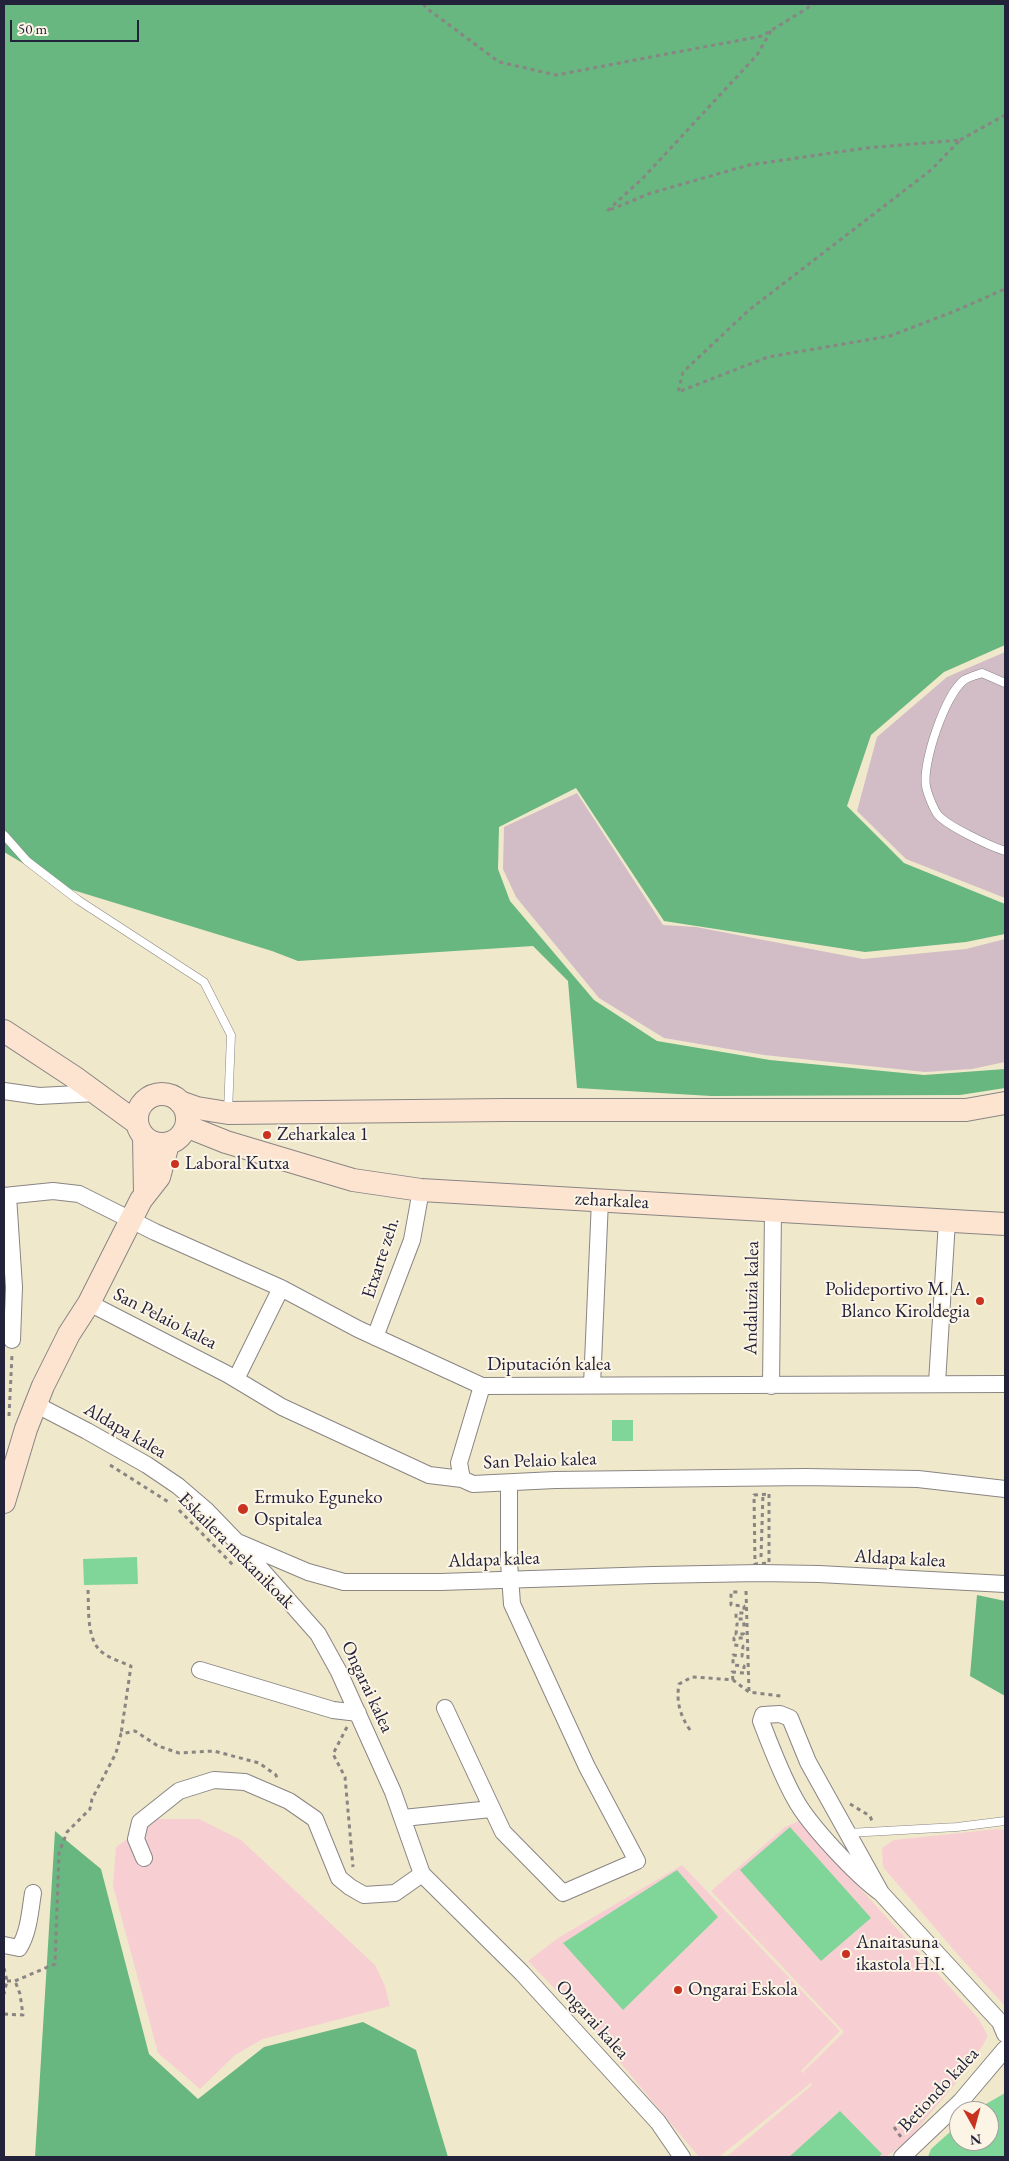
<!DOCTYPE html>
<meta charset="utf-8">
<style>
body{margin:0}
#map{position:relative;width:1009px;height:2161px;overflow:hidden;background:#f0e8cb;font-family:"EB Garamond",serif}
canvas{display:block}
.frame{position:absolute;inset:0;border:5px solid #22223b;pointer-events:none}
.north{position:absolute;left:949px;top:2101px;width:50px;height:50px;box-sizing:border-box;background:#fcf5e5;border:1px solid #a5a1a1;border-radius:50%;rotate:173deg;font-size:14px;font-weight:700;line-height:20px;text-align:center;color:#22223b}
.north::after{content:'';display:block;margin:auto;width:18px;height:22px;background:#c8321e;clip-path:polygon(50% 0,100% 100%,50% 72%,0 100%)}
.scale{position:absolute;left:10px;top:20px;width:129px;height:22px;box-sizing:border-box;border:2px solid #22223b;border-top:0;padding-left:6px;font-size:15px;line-height:18px;white-space:nowrap;color:#22223b;-webkit-text-stroke:4px #fcf5e5;paint-order:stroke}
</style>
<div id="map">
<canvas width="1009" height="2161"></canvas>
<div class="frame"></div>
<div class="north">N</div>
<div class="scale">50 m</div>
</div>
<script>
const c = document.querySelector('canvas').getContext('2d');
c.lineJoin = 'round';
function paint(path, color) {
  c.fillStyle = color;
  c.fill(path, 'evenodd');
}
function trace(path, color, width, dash) {
  c.strokeStyle = color;
  c.lineWidth = width;
  c.lineCap = dash ? 'butt' : 'round';
  c.setLineDash(dash || []);
  c.stroke(path);
}
function label(font, color, halo, rows, align = 'center') {
  c.font = font + ' "EB Garamond",serif';
  c.lineWidth = 4;
  c.setLineDash([]);
  c.textBaseline = 'middle';
  c.strokeStyle = halo;
  c.fillStyle = color;
  for (const [text, x, y, turn = 0] of rows) {
    c.save();
    c.translate(x, y);
    c.rotate((+turn || 0) * Math.PI / 180);
    c.textAlign = isNaN(turn) ? turn : align;
    if (halo) c.strokeText(text, 0, 0);
    c.fillText(text, 0, 0);
    c.restore();
  }
}
const built = new Path2D(`
 M155 1819H199L241 1840 375 1965 385 1986 390 2006 263 2039 235 2055 200 2089 158 2053 113 1886 116 1847Z
 M799 1821 978 2018 988 2036 971 2065 908 2140 886 2157H726L812 2085 811 2083 719 2157H699L583 2018 528 1961 558 1938 682 1865 840 2031 801 2071 806 2077 803 2072 844 2032 711 1891 785 1827Z
 M996 1829 1005 1830V2006L959 1956 883 1867 882 1848 894 1840Z`);
const industrial = new Path2D(`
 M1005 652V898L906 859 857 811 877 737 947 677Z
 M577 793 663 925 696 927 863 959 966 949 1005 939V1062L972 1069 925 1072 764 1055 664 1038 599 998 516 897 503 869 504 827Z`);
const green = new Path2D(`
 M612 1420H633V1441H612Z
 M137 1557 138 1584 84 1585 83 1559Z
 M790 1827 871 1918 821 1961 740 1870Z
 M677 1870 718 1917 623 2010 563 1943Z
 M1005 2093V2157H928L931 2149 959 2124V2141H989V2111H974Z
 M840 2111 882 2154 878 2157H789Z`);
const forest = new Path2D(`
 M4 4H1005V645L944 672 871 735 847 806 904 863 1005 904V934L966 942 865 952 664 921 576 788 499 827 498 869 510 901 594 1000 657 1041 770 1060 924 1075 1005 1069V1088L960 1095 711 1096 577 1088 568 981 533 946 298 961 272 951 63 887 4 852Z
 M977 1595 1005 1601V1696L970 1676Z
 M55 1831 101 1869 149 2054 198 2099 264 2047 363 2022 416 2050 448 2157H35Z`);
const path = new Path2D(`
 M423 4 429 10 499 62 556 75 762 36 814 4
 M771 31 757 55 643 178 607 211 651 193 749 165 866 148 960 140 931 170 749 310 683 372 678 392 768 357 890 336 955 311 1005 289
 M960 140 1005 115
 M9 1416 12 1355
 M110 1465 170 1503
 M769 1494V1563L755 1564 754 1495Z
 M179 1510 234 1566
 M761 1557 763 1493
 M88 1590C89 1609 86 1641 103 1653 111 1659 122 1662 131 1666L121 1734
 M746 1591 749 1692
 M733 1680 732 1672 744 1673V1666L733 1665V1655L742 1656 743 1646 734 1645V1638H743L744 1634H736L737 1624 744 1625 743 1619H736V1613H744V1606L731 1605V1592H738
 M347 1727 333 1754 345 1777 353 1867
 M690 1730C680 1715 676 1702 679 1684L692 1677 722 1679 733 1680 749 1692 781 1696
 M850 1804 870 1816 872 1821
 M4 1968 7 1981 4 1994
 M7 1981H15L55 1964 59 1853 67 1832 90 1809 92 1799 116 1753 121 1734 135 1731 158 1746 179 1753 214 1751 259 1763 276 1775 277 1779
 M4 2014 23 2015 20 1994 15 1981
 M894 2127 901 2137`);
const lane = new Path2D(`
 M1005 683 982 673C977 675 969 677 964 680 945 695 922 763 926 786 927 793 934 810 938 815 949 827 990 846 1005 851
 M4 835 27 861 78 900 204 982 231 1035 228 1112
 M848 1833 957 1827 1005 1821`);
const street = new Path2D(`
 M4 1091 39 1096 97 1093
 M4 1196 53 1191 79 1194 155 1232 281 1288 358 1329 482 1386 1005 1384
 M8 1196 14 1287 12 1340
 M89 1303 227 1374 282 1407 429 1475 462 1479 473 1484 555 1480 806 1477 918 1479 1005 1489
 M375 1337 412 1240 421 1190
 M236 1379 281 1288
 M937 1383 947 1221
 M592 1385 600 1200
 M771 1386 773 1211
 M35 1404 87 1431 147 1465 178 1486 206 1510 236 1541 318 1634 339 1672 393 1792 422 1874 395 1893 364 1895 350 1887 339 1878 315 1819 289 1801 245 1782 214 1780 179 1791 140 1822 136 1839 144 1858
 M462 1479 459 1463 482 1386
 M240 1543 308 1572 344 1582H440L653 1575 760 1573 819 1574 1005 1584
 M200 1670 333 1710 358 1713
 M445 1708 503 1832 563 1893 637 1861 587 1767 512 1604 509 1562V1483
 M403 1818 491 1809
 M422 1874 522 1973 658 2122 682 2157
 M881 1893C857 1876 809 1825 795 1799 781 1774 771 1747 761 1721L763 1715 780 1714 790 1718 808 1762 881 1893 1000 2022 1005 2034
 M4 1945 19 1948C29 1932 30 1911 33 1893
 M902 2157 961 2101 1005 2049`);
const secondary = new Path2D(`
 M4 1031 74 1077 137 1123
 M137 1119a25 25 0 1 1 50 0a25 25 0 1 1-50 0Z
 M180 1102 197 1108 228 1113 504 1110H966L1005 1103
 M186 1126 226 1142 353 1180 421 1190 1005 1224
 M144 1137 145 1193
 M4 1502 26 1429 43 1386 69 1334 89 1303 141 1200 159 1177 168 1144`);
const markers = [
 [267,1135,5,"#c8321e"],
 [175,1164,5,"#c8321e"],
 [980,1301,5,"#c8321e"],
 [243,1509,6,"#c8321e"],
 [846,1954,5,"#c8321e"],
 [678,1990,5,"#c8321e"]
];
const poiNames = [
 ["Zeharkalea 1",277,1135],
 ["Laboral Kutxa",185,1164],
 ["Polideportivo M. A.",970,1290,"right"],
 ["Blanco Kiroldegia",970,1312,"right"],
 ["Ermuko Eguneko",254,1498],
 ["Ospitalea",254,1520],
 ["Anaitasuna",856,1943],
 ["ikastola H.I.",856,1965],
 ["Ongarai Eskola",688,1990]
];
const streetNames = [
 ["zeharkalea",612,1201,3],
 ["Etxarte zeh.",381,1258,-72],
 ["Andaluzia kalea",752,1298,-89],
 ["San Pelaio kalea",165,1319,27],
 ["Diputación kalea",549,1365],
 ["Aldapa kalea",125,1431,30],
 ["San Pelaio kalea",540,1461,-2],
 ["Eskailera mekanikoak",236,1551,45],
 ["Aldapa kalea",900,1559,3],
 ["Aldapa kalea",494,1560,-2],
 ["Ongarai kalea",367,1687,65],
 ["Ongarai kalea",592,2020,48],
 ["Betiondo kalea",939,2090,-47]
];
paint(built, '#f7cfd3');
paint(industrial, '#d2bdc7');
paint(green, '#80d598');
paint(forest, '#68b680');
trace(lane, '#898583', 9);
trace(street, '#898583', 18);
trace(secondary, '#898583', 24);
trace(path, '#898583', 3, [4, 4]);
trace(lane, '#fff', 8);
trace(street, '#fff', 16);
trace(secondary, '#fde4d1', 22);
for (const [x, y, r, color] of markers) {
  const dot = new Path2D();
  dot.arc(x, y, r, 0, 2 * Math.PI);
  c.fillStyle = color;
  c.fill(dot);
  trace(dot, '#fcf5e5', 2);
}
label('19px', '#22223b', '#fcf5e5', poiNames, 'left');
label('19px', '#22223b', '#fcf5e5', streetNames);
</script>
